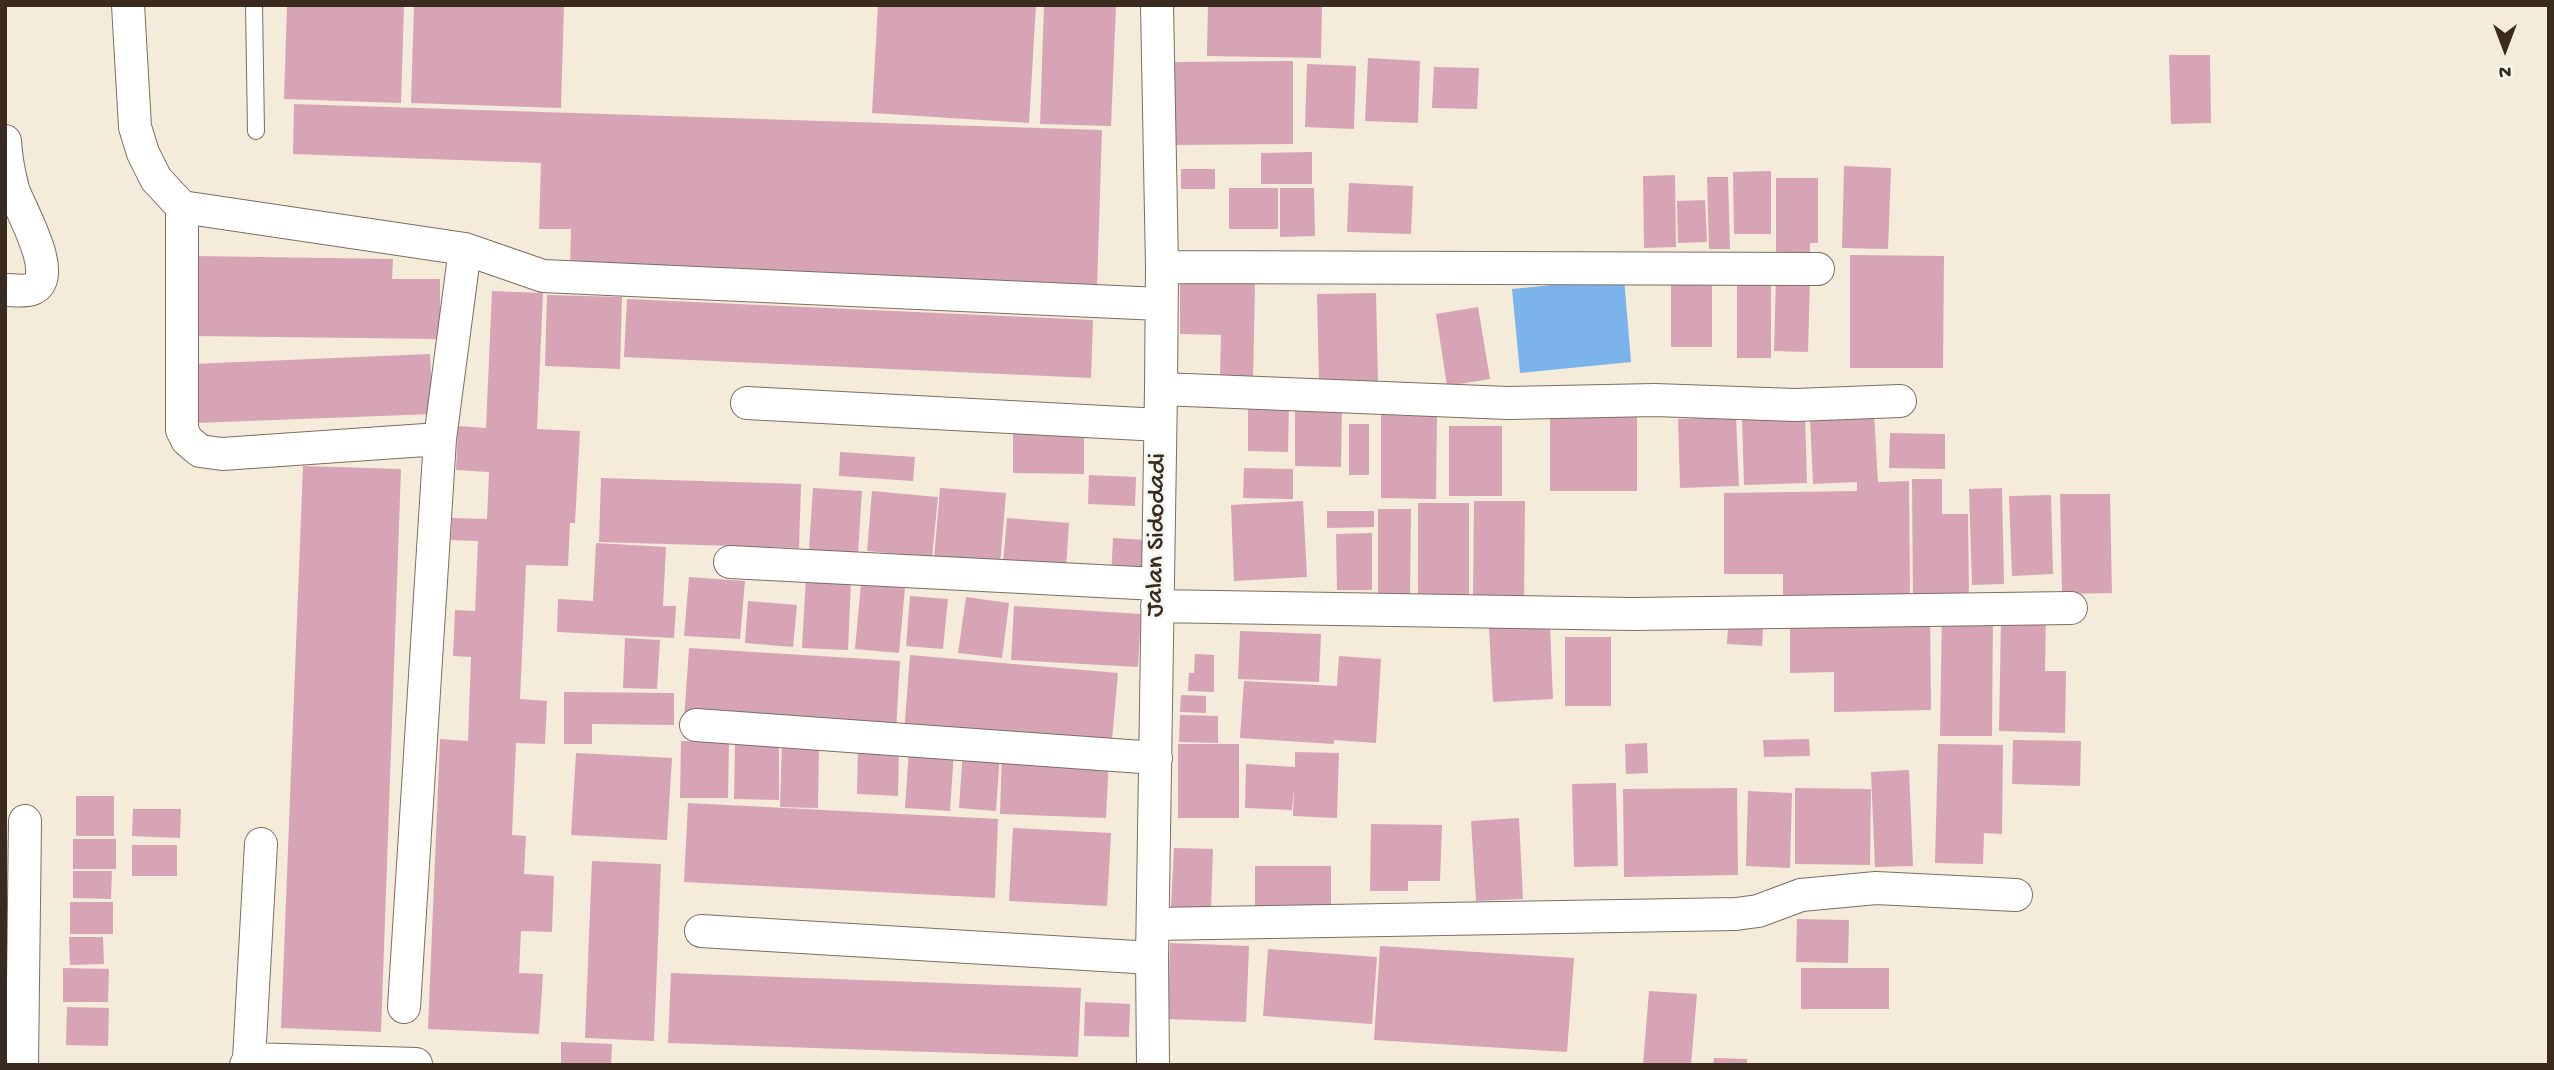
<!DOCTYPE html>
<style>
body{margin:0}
#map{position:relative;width:2554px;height:1070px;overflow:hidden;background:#f4ebda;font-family:"Gochi Hand",sans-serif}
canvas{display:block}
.frame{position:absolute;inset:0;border:7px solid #3b2a1e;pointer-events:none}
.north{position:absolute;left:2470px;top:14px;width:70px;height:70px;-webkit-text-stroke:5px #f6f6f2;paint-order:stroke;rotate:180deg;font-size:19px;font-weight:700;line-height:28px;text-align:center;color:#3b2a1e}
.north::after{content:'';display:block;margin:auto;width:24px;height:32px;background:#3b2a1e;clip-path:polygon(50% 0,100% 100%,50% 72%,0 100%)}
</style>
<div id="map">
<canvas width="2554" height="1070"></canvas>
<div class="frame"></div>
<div class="north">N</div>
</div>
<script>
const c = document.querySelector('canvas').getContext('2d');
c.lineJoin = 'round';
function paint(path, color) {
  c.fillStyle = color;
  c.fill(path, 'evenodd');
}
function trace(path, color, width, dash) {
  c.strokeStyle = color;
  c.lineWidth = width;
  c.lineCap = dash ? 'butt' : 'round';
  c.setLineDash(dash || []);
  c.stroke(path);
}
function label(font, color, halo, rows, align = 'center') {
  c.font = font + ' "Gochi Hand",sans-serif';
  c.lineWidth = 6;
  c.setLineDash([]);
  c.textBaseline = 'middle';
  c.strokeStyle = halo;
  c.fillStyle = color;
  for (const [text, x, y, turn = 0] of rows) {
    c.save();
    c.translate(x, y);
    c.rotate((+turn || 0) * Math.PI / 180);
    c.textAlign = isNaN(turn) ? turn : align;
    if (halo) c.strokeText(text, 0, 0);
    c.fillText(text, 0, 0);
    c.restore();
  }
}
const water = new Path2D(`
 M1624 278 1631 362 1520 373 1512 289Z`);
const building = new Path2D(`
 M287 5H404L401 103 284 99Z
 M414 5H564L561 108 411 103Z
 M878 5H1036L1029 123 872 113Z
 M1044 5 1116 6 1111 126 1040 124Z
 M1208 5H1322L1321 58 1207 56Z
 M2169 55H2210L2211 123 2171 124Z
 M1368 58 1420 61 1418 123 1365 121Z
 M1293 61V144L1173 145 1172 62Z
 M1307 64 1356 66 1354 129 1305 127Z
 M1434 67 1479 68 1477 109 1432 108Z
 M294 104 1102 130 1097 289 570 272 571 229H539L541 163 293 154Z
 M1312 152V184H1261V153Z
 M1844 166 1891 168 1888 249 1842 248Z
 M1181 169H1215V189H1181Z
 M1771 171V234H1734L1733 172Z
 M1675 175 1676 247 1644 248 1643 176Z
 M1707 177H1728L1730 249H1709Z
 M1776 178H1818V243H1810V256H1776Z
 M1349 183 1413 186 1411 234 1347 232Z
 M1229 188H1278V229H1229Z
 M1280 188H1314L1315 236 1280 237Z
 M1705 200 1707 242 1678 243 1677 201Z
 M1850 255 1944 256 1943 368H1850Z
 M193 256 393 259 392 279H440V339L192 336Z
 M1671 276H1712V347H1671Z
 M1737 277H1771V358H1737Z
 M1776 277 1810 278 1808 352 1774 351Z
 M1180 283 1255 284 1253 381 1220 379 1221 335 1180 334Z
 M492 291 543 293 537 429 580 431 575 523H570L568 566 526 565 520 699 547 701 545 744 516 743 512 835 526 836 524 874 554 876 552 932 521 931 519 973 543 974 539 1034 428 1029 440 739 468 741 471 657 453 656 455 610 475 611 477 563 478 541 451 540 452 518 487 519 489 472 456 470 458 426 486 428Z
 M1376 293 1378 382 1319 384 1317 294Z
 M547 295 622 297 620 369 545 366Z
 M627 299 1093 320 1091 378 624 357Z
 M1478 307 1490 379 1447 386 1436 314Z
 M430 354 433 414 195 423 192 364Z
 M1248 399H1289L1288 452 1248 451Z
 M1295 401H1342L1341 467 1295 466Z
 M1550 406H1637V491H1550Z
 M1874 414 1878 482 1909 481 1910 599 1783 608V574H1724V493L1857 491V482L1813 484 1810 418Z
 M1381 415 1437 416 1436 499 1381 498Z
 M1736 417 1739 486 1680 488 1678 419Z
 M1805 417 1807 483 1744 485 1742 419Z
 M1013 423H1084V474L1013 473Z
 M1349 424H1369V475H1349Z
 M1449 426H1502V496H1449Z
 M1890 433 1945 434V469L1889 468Z
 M840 452 915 457 913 481 839 476Z
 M303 466 401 469 381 1032 281 1028Z
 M1244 468 1293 469V499L1243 498Z
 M1089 475 1136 477 1135 506 1088 504Z
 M601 478 801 484 799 548 599 542Z
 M1912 479H1942V514H1968L1969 597 1913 608Z
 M813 488 862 491 858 553 809 550Z
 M940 488 1006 493 1000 565 934 559Z
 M2002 488 2004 584 1972 585 1969 489Z
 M872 491 938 497 932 557 867 551Z
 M2060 494H2110L2112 593 2062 594Z
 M2051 495 2053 574 2012 576 2009 496Z
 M1303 501 1307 577 1234 581 1231 505Z
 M1474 501H1525L1524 599 1473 598Z
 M1418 503H1469V595H1418Z
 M1378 509H1411L1410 598 1378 597Z
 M1327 511H1374V527L1327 528Z
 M1007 518 1069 523 1066 568 1003 563Z
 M1372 533V590H1337L1336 534Z
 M1113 538 1148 540 1146 579 1111 578Z
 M596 543 666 547 663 606H676L674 638 557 632 558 599 593 601Z
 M689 577 745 581 740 639 684 636Z
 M806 577 851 580 848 650 802 648Z
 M861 584 905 588 899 653 855 649Z
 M910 596 948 599 943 649 906 646Z
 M966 597 1009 603 1002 658 958 653Z
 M748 601 797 605 793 647 745 643Z
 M1014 606 1141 614 1138 667 1011 660Z
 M1942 611 1993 612 1992 736H1940Z
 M1930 612 1931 710 1834 712V672L1790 673V614Z
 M2046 612 2045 671H2066L2065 733 1999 731 2001 619Z
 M1550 626 1553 699 1493 702 1489 628Z
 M1728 626 1763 628 1762 646 1727 644Z
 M1240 631 1321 634 1319 682 1238 679Z
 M1565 637H1611V706H1565Z
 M625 638 660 640 657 689 623 688Z
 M689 648 900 661 896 731 684 719Z
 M1195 654 1214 655V692L1188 691 1189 673H1194Z
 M910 655 1118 673 1111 751 904 733Z
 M1339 656 1381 659 1376 743 1334 740V744L1240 738 1244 681 1337 686Z
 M564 692 674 693V725L592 724V744H564Z
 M1181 695 1206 696V713L1180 712Z
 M1180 715 1218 716V743L1179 742Z
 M735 739H779V800L734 799Z
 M1809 739 1810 756 1764 757 1763 740Z
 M2013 740 2081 741 2080 786 2012 784Z
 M681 741 729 742 728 798H680Z
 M782 743 819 744 818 808 780 807Z
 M1647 743 1648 773 1626 774 1625 744Z
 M1178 744H1239V818H1178Z
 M1938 744 2003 745 2002 834 1984 833 1983 864 1935 863Z
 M858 746 899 748 898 796 857 794Z
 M909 748 954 751 950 811 905 808Z
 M963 750 1000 753 996 811 959 808Z
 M1002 752 1109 756 1106 818 1000 814Z
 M1295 752 1339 753 1337 818 1293 816 1294 789 1292 810 1245 808 1246 764 1295 767Z
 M576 753 672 758 667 840 571 835Z
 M1909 770 1913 866 1875 867 1871 772Z
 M1616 783 1618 866 1574 867 1572 784Z
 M1737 788 1738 875 1624 877 1623 789Z
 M1795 788 1871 789 1870 865 1795 864Z
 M1748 791 1792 793 1790 868 1746 866Z
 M76 796H114V836H76Z
 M688 803 998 819 995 898 684 882Z
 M133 809H181L180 838 132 836Z
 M1519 818 1523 899 1476 901 1471 821Z
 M1371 824 1442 825 1440 881H1408V891H1370Z
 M1013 828 1111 833 1107 906 1009 901Z
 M73 839H116V869H73Z
 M132 845H177V876H132Z
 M1174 848 1213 849 1211 909 1171 907Z
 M592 861 661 864 654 1041 585 1038Z
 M1255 866H1331V909H1255Z
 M73 871H112L111 899 73 898Z
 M70 902H113V934H70Z
 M1797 919 1849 920 1848 963 1796 962Z
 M69 937H103L104 964 70 965Z
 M1170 943 1249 946 1246 1022 1168 1019Z
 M1380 946 1574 958 1567 1052 1374 1040Z
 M1268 949 1377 957 1372 1024 1263 1016Z
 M63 968 109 969 108 1002H63Z
 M1801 968H1889V1009H1801Z
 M671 973 1081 988 1078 1057 668 1043Z
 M1649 991 1697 994 1691 1065H1643Z
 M1085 1002 1130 1004 1129 1037 1084 1036Z
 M67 1007 109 1008 108 1046 66 1045Z
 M561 1042 612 1044 611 1065H561Z
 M1714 1058 1747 1059V1065H1713Z`);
const lane = new Path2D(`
 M254 5 256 131`);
const street = new Path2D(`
 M128 5 135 127 143 153 156 179 182 207V430L187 440 200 451 222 454 440 439
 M5 141C6 156 9 174 13 189 19 208 61 277 32 289 25 292 13 290 5 290
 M182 207 465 249 543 276 1160 304
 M1162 267 1818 269
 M1161 389 1508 403 1655 400 1795 405 1900 401
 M747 403 1160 425
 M730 562 1157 584
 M1157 606 1633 614 2071 608
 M696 725 1156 758
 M1153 924 1736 914 1758 911 1801 895 1876 888 2016 895
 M701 931 1152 958
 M404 1007 440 439 465 249
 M249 1059 261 844
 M22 1065 25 821
 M246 1065 249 1059 416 1064
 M1153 1065 1152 958 1161 389 1162 267 1157 5`);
const streetNames = [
 ["Jalan Sidodadi",1158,535,-89]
];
paint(water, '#7ab4eb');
paint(building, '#d7a4b5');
trace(lane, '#7c6e60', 18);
trace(street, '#7c6e60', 34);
trace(lane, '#fff', 16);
trace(street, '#fff', 32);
label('26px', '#3b2a1e', '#f6f6f2', streetNames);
</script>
